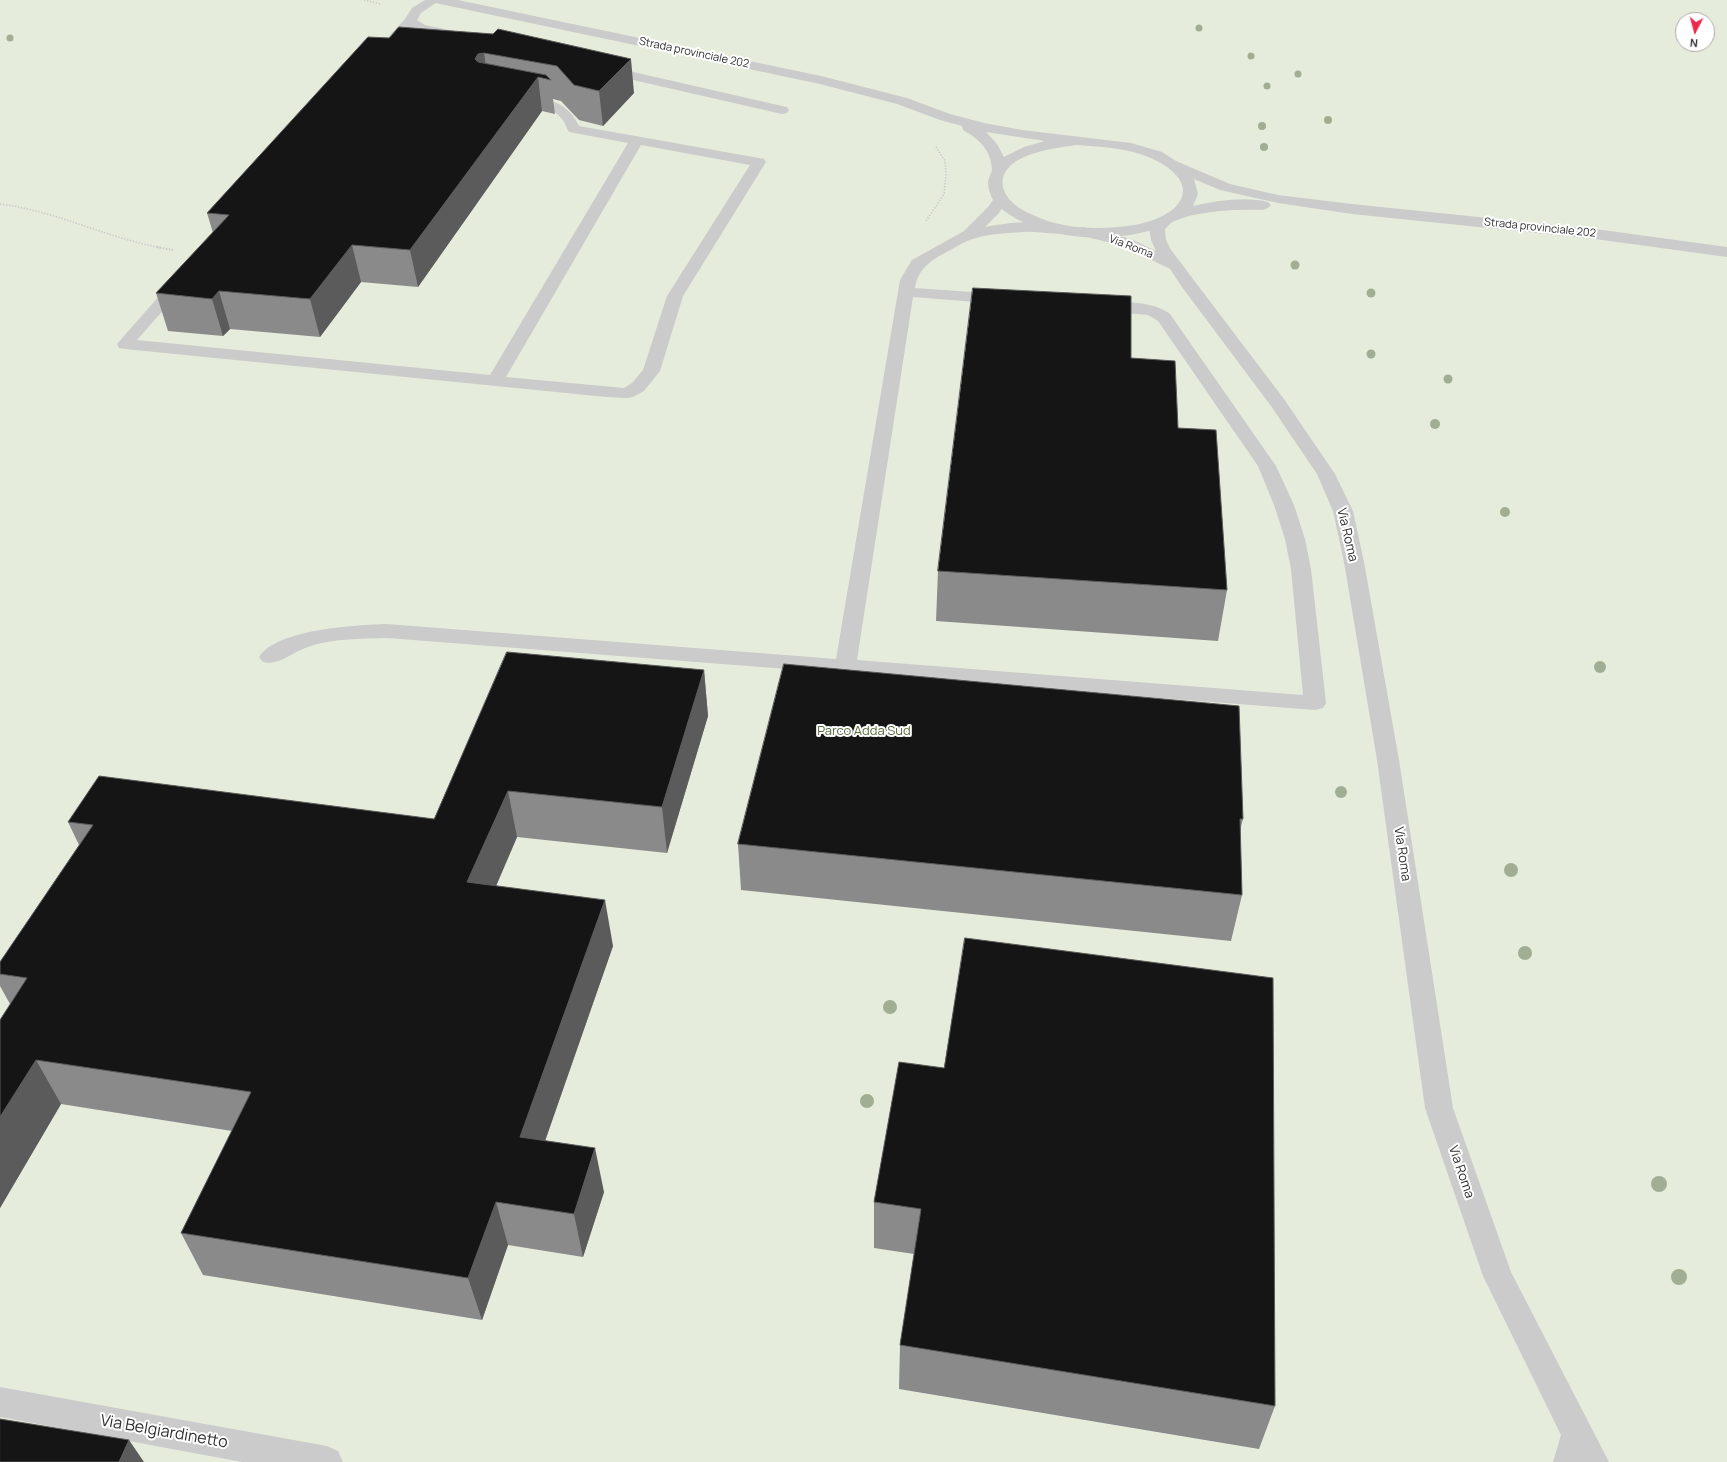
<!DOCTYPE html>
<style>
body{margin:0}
#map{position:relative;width:1727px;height:1462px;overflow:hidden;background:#fff;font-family:Manrope,sans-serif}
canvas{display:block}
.north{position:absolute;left:1675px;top:12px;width:40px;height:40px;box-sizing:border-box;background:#fff;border:1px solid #ababab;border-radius:50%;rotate:186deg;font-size:11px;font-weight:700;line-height:16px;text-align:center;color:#2e2e2e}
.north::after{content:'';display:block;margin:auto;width:14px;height:18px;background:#eb294d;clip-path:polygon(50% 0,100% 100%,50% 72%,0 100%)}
</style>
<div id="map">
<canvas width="1727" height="1462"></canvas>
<div class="north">N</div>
</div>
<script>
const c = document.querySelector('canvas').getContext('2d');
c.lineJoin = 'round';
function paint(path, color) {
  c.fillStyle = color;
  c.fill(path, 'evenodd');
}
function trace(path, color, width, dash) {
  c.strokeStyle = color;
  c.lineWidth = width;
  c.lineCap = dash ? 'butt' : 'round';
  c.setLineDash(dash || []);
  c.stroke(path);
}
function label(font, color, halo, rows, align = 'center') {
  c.font = font + ' Manrope,sans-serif';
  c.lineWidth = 4;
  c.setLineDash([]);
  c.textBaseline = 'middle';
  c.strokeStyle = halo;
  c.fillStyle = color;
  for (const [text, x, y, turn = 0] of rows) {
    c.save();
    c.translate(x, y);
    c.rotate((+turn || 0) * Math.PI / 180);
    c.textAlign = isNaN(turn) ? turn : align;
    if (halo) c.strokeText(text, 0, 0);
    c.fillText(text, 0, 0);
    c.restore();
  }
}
const green = new Path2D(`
 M0 0H1727V1462H0ZM1683 20H1707V44H1683Z`);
const pathFar1 = new Path2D(`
 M364 0 381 4
 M0 204C56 211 107 238 162 248
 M926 221 944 194 946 174 945 161 936 147`);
const path = new Path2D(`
 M157 247 173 250`);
const service = new Path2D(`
 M425 0H440L421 13 417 20 425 25 459 32 460 35 459 38 454 39 417 31 411 27 389 53H379L378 50 379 47 405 19 412 8Z
 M603 65 782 106 787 107 789 110 787 113 782 114 598 72 596 69 598 66Z
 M524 95C549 100 567 101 579 126L759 158 764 159 766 162 683 296 660 371 644 391 633 397 627 398 606 397 125 349 119 348 117 344 174 279 180 277 186 279 188 282 137 340 490 375 628 143 569 132C566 127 565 122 561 118 551 105 534 105 519 102L517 99 519 96ZM641 145 750 165 667 296 643 370 632 383 624 388 506 377Z`);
const minor = new Path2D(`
 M998 192 1003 193 1007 200 999 213 985 227C1010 222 1041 219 1066 226L1069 229 1066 232C1053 236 1038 231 1024 232 1005 233 984 234 967 241 959 245 952 249 945 253 930 261 918 269 915 288L1001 294 1007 296 1009 299 1007 302 1001 304 913 297 857 660 1303 695 1291 569 1285 539 1274 505 1258 466 1158 321 1148 315 1101 311 1095 309 1093 306 1095 303 1101 301C1123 303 1152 300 1170 314L1276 466 1294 505 1305 539 1311 569 1326 703 1323 708 1315 710 387 638C361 639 333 638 308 647 292 652 279 666 263 662L259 657C277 629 356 625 387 624L836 659 900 280 912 260 964 231 988 207 993 200 991 196 993 193Z
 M1164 217 1169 219 1172 222 1165 229 1166 240 1171 250 1284 399 1335 474 1353 511 1364 562 1399 760 1453 1108 1511 1272 1609 1462H1553L1561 1435 1483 1276 1425 1108 1377 760 1344 562 1333 511 1317 474 1271 406 1182 287 1170 269 1121 245 1077 235 1074 232 1077 229 1082 227 1131 239 1156 251 1151 240 1149 227 1159 219Z
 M0 1387 327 1446 338 1451 343 1462H242L0 1417Z`);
const tertiary = new Path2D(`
 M434 0H458L821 76 907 98 950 114 984 123 1022 130 1131 143 1162 152 1176 161 1230 184 1278 195 1352 204 1595 229 1727 247V257L1595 239 1352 214 1278 203 1220 190 1194 179 1198 194 1193 206C1214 201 1247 196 1268 202L1271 205 1268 208 1263 210C1240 209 1216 210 1193 215 1178 218 1164 227 1148 231 1104 243 1046 239 1007 213 998 207 988 195 988 183 988 178 992 173 992 169 991 150 979 139 963 130L962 126 940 120 897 104 820 84 440 4 436 3ZM986 132 1045 141 1024 147 1004 157 997 144ZM1077 145C1102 147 1128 148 1151 158 1207 184 1182 217 1134 225 1102 230 1063 230 1033 215 1021 210 1006 201 1003 187 998 154 1055 148 1077 145Z`);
const trees = [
 [1199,28,3.5],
 [10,38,3.5],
 [1251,56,3.5],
 [1298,74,3.5],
 [1267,86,3.5],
 [1328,120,4],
 [1262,126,4],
 [1264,147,4],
 [1295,265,4.5],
 [1371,293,4.5],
 [1371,354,4.5],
 [1448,379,4.5],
 [1435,424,5],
 [1505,512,5],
 [1600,667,6],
 [1341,792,6],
 [1511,870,7],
 [1525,953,7],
 [890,1007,7],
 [867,1101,7],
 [1659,1184,8],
 [1679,1277,8]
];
const wall = new Path2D(`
 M493 34 634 93 603 126 579 120 561 101 553 99 555 114 542 111 418 287 361 282 320 337 230 329 223 336 168 331 156 293 213 233 207 213 389 38Z
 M1131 358 1178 428 1227 590 1218 641 936 621 938 571Z
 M784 664 1243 819 1240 830 1242 895 1231 941 741 890 738 844Z
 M704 670 708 716 667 853 517 837 496 886 613 946 545 1141 604 1192 583 1257 508 1245 482 1320 203 1275 181 1233 232 1131 61 1104 0 1208 10 1004 0 986V962L79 845 68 822 434 819Z
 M899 1062 1275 1406 1259 1449 899 1389 900 1345 914 1254 874 1248V1202Z`);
const shadedWall = new Path2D(`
 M484 53 489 87 475 59 478 54Z
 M631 59 634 93 603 126 599 91Z
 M538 77 542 111 418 287 410 250Z
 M352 245 361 282 320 337 310 299Z
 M219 291 230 329 223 336 212 299Z
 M704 670 708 716 667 853 662 807Z
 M508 791 517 837 478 928 467 882Z
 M605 900 613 946 531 1181 520 1137Z
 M36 1060 61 1104 0 1208V1117Z
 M595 1148 604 1192 583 1257 574 1214Z
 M496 1202 508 1245 482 1320 468 1278Z
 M129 1440 144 1462H119Z`);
const building = new Path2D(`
 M399 27 493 34 498 29 631 59 599 91 574 85 557 66 484 53 478 54 475 59 478 62 546 75 551 80 538 77 410 250 352 245 310 299 219 291 212 299 156 293 229 215 207 213 368 37 389 38Z
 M973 288 1131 296V358L1175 361 1178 428 1216 430 1227 590 938 571Z
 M507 652 704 670 662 807 508 791 467 882 605 900 520 1137 595 1148 574 1214 496 1202 468 1278 181 1233 251 1092 36 1060 0 1117V1020L27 978 0 974V962L93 825 68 822 99 776 434 819Z
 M784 664 1239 706 1243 819H1240L1242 895 738 844Z
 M965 938 1273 978 1275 1406 900 1345 921 1209 874 1202 899 1062 944 1068Z
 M0 1419 129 1440 119 1462H0Z`);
const farStreetnames = [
 ["Strada provinciale 202",694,53,12],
 ["Strada provinciale 202",1540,228,6],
 ["Via Roma",1131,247,21]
];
const streetNames = [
 ["Via Roma",1347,535,77],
 ["Via Roma",1402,854,82],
 ["Via Roma",1461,1172,71]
];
const parkNames = [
 ["Parco Adda Sud",864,731]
];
const nearStreetnames = [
 ["Via Belgiardinetto",164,1432,10]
];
paint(green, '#e6ecdb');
trace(pathFar1, '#cbcbcb', 1.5, [1.5, 1.5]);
trace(path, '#cbcbcb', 2, [1.5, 1.5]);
paint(service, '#cbcbcb');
paint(minor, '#cbcbcb');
paint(tertiary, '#cbcbcb');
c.fillStyle = '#a2ae93';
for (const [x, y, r] of trees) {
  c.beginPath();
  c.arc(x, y, r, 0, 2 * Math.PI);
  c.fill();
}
paint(wall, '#8a8a8a');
paint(shadedWall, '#5b5b5b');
paint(building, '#151515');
trace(building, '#5b5b5b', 1);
label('11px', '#2e2e2e', '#fff', farStreetnames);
label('13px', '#2e2e2e', '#fff', streetNames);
label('13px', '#566b3a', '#fff', parkNames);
label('16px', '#2e2e2e', '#fff', nearStreetnames);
</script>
